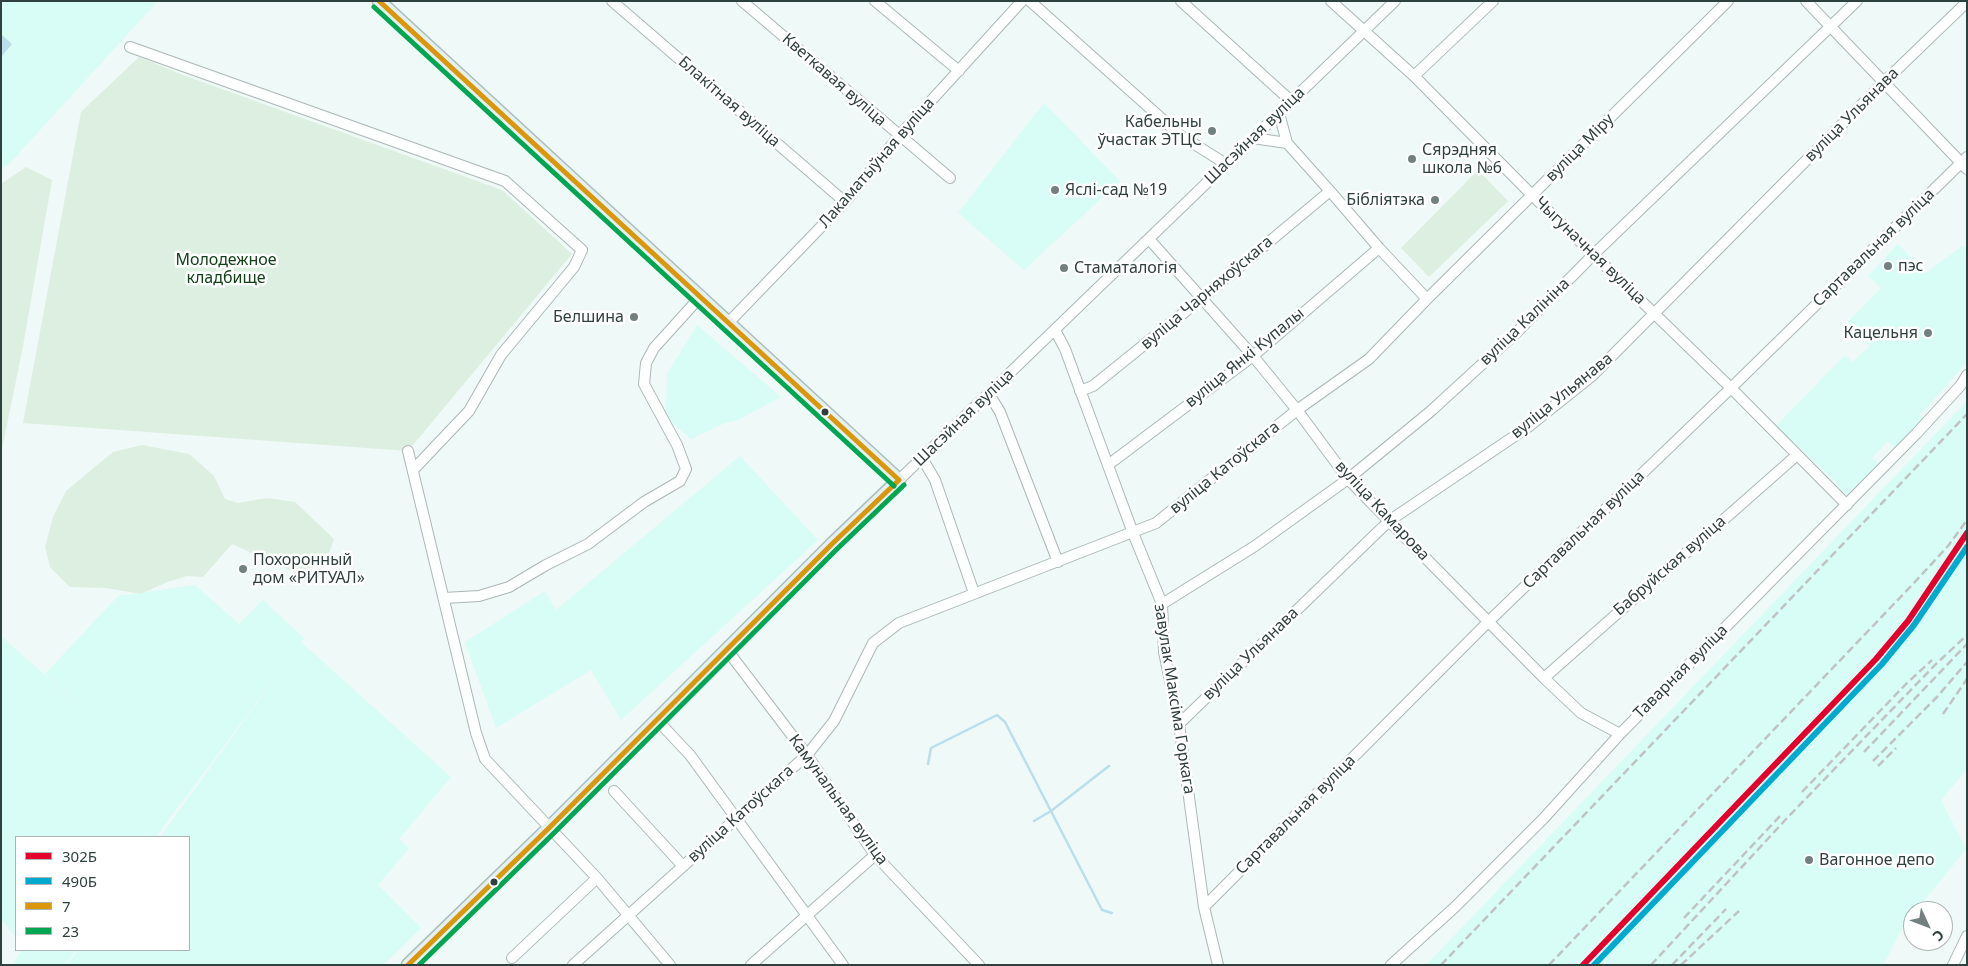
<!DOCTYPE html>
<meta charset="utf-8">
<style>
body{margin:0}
#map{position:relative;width:1968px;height:966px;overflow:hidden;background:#eff9f7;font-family:"Noto Sans",sans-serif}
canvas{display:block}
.frame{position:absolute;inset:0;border:2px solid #2f413e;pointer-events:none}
.legend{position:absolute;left:15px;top:836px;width:175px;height:115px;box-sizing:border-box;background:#fff;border:1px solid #acb3b2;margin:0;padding:6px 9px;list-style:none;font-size:15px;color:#2f413e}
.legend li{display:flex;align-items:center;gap:10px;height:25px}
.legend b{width:25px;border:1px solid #acb3b2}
.north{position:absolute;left:1903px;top:901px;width:50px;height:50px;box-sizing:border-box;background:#fff;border:1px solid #acb3b2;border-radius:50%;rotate:133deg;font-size:14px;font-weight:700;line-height:20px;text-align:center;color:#2f413e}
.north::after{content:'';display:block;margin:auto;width:18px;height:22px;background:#72817f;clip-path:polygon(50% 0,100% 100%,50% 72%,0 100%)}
</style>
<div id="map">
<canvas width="1968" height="966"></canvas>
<div class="frame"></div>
<ul class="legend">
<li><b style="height:6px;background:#e4002b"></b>302Б</li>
<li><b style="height:6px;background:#00a9ce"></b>490Б</li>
<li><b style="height:6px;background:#d99709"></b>7</li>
<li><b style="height:6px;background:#00a651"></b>23</li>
</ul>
<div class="north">С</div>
</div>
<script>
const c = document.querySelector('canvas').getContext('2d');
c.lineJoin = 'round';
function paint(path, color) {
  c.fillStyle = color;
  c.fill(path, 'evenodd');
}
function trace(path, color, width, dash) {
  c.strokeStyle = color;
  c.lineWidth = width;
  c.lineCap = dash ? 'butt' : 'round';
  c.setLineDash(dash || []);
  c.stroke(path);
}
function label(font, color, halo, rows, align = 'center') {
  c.font = font + ' "Noto Sans",sans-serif';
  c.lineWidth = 5;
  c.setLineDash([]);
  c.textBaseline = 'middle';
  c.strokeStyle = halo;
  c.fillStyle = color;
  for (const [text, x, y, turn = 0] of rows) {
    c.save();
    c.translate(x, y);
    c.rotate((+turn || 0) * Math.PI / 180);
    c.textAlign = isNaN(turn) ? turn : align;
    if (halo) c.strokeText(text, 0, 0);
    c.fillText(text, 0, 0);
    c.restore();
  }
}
const built = new Path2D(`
 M1 1H158L9 164 1 169Z
 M1044 103 1120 181 1024 270 958 213Z
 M1898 244 1926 273 1962 246 1967 248V362L1920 415 1922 421 1895 449 1888 441 1872 458 1880 465 1849 497 1840 489 1836 482 1776 426 1845 355 1853 362 1870 346 1847 323 1881 288 1868 276Z
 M697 325 781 397 738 420 725 423 691 439 666 417 667 374Z
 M1967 401V769L1941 800 1966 849 1916 911H1913V914L1904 925 1883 965H1426Z
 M740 456 818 540 621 720 591 670 496 728 465 642 545 591 556 610Z
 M195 585 239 624 263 600 304 638 301 642 451 777 399 839 409 848 378 885 421 928 383 965H67L78 950H189V837H160L288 660 180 805 156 786 179 805 156 837H16V938L1 919V636L114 736 111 750 114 736 45 674 118 596Z
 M22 950H76L65 965H13Z`);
const green = new Path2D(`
 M139 57 183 75 502 190 572 254 408 451 23 423 81 112Z
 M26 167 52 180 23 346 1 454V184Z
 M1478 170 1508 201 1429 277 1401 248Z
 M142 445 189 454 214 476 225 499 238 503 267 498 295 502 334 539 326 562 298 574 232 544 203 577 187 576 167 582 141 594 106 588 70 587 50 567 45 547 53 517 66 491 113 452Z`);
const water = new Path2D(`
 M1 34 12 44 1 57Z`);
const stream = new Path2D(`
 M928 764 931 748 997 715 1005 722 1102 910 1112 913
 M1034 821 1051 811 1109 766`);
const minor = new Path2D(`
 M612 1 845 202
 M742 1 950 178
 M875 1 959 71
 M1030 1 1180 135 1226 164
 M1181 1 1291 101
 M1331 1 1414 76 1533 196 1731 388 1847 505
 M1806 1 1967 169
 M130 47 505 181 582 250 574 267 501 355 469 411 413 470
 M1414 76 1493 1
 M1279 113 1287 143
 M1253 138 1287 143 1330 191 1379 248 1427 299
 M1149 239 1253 356 1297 410 1348 479 1389 521 1544 678 1581 713 1620 734
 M729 322 845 202 899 136 1022 1
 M1055 330 1065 349 1133 533 1162 604 1164 652 1179 724 1204 907 1218 965
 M1080 391 1093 386 1202 298 1330 191
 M989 394 1000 412 1058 562
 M408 451 476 733 485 759 597 878 670 965
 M922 458 935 480 974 593
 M1108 465 1253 356 1379 248
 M899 480 1395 1
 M444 598 479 596 509 587 546 565 588 544 644 502 680 481 686 469 677 445 644 384 646 363 654 348 701 296
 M1162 604 1255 546 1348 479 1431 411 1516 333 1594 254 1857 1
 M727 650 807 755 875 855 979 965
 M1544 678 1797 455
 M657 720 690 755 843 965
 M1179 724 1389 521 1528 427 1593 375 1884 82 1967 2
 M614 791 683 866
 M1204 907 1488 622 1731 388 1967 157
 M512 958 597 878
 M573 965 807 755 834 721 873 643 899 623 1156 523 1297 410 1369 359 1427 299 1728 1
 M751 965 875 855
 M1391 965 1455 907 1544 818 1620 734 1916 434 1961 385 1967 375
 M1953 965 1967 936`);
const major = new Path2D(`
 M379 1 899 480 833 543 550 827 408 965`);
const rail = new Path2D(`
 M1943 714 1967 679
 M1864 752 1967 644
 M1873 761 1937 697 1967 662
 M1878 766 1896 748
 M1802 792 1906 684 1932 660
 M1684 918 1780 816
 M1441 965 1967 414
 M1549 965 1913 584 1948 546 1967 520
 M1651 965 1789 816 1936 664 1967 635
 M1672 965 1726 909
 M1681 965 1739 911`);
const bus1 = new Path2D(`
 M379 1 899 480
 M408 965 550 827 833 543 899 480`);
const bus2 = new Path2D(`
 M374 7 894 486
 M419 965 555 832 838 548 904 485`);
const rail1 = new Path2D(`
 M1583 965 1876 659 1908 621 1967 533`);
const rail2 = new Path2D(`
 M1594 965 1882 664 1914 625 1967 547`);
const markers = [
 [1212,131,5,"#72817f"],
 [1412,159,5,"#72817f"],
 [1055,190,5,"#72817f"],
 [1435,200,5,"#72817f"],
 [1888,266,5,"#72817f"],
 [1064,268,5,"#72817f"],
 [634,317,5,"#72817f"],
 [1928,333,5,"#72817f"],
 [825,412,4.5,"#2f413e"],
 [243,569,5,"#72817f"],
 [1809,860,5,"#72817f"],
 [494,882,4.5,"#2f413e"]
];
const streetNames = [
 ["Кветкавая вуліца",834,80,41],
 ["Блакітная вуліца",729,102,41],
 ["вуліца Ульянава",1852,115,-45],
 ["Шасэйная вуліца",1255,136,-44],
 ["вуліца Міру",1580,148,-45],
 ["Лакаматыўная вуліца",877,163,-49],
 ["Сартавальная вуліца",1874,248,-44],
 ["Чыгуначная вуліца",1590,251,44],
 ["вуліца Чарняхоўскага",1207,293,-40],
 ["вуліца Калініна",1525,322,-44],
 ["вуліца Янкі Купалы",1245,358,-39],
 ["вуліца Ульянава",1562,396,-39],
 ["Шасэйная вуліца",964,418,-44],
 ["вуліца Катоўскага",1225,468,-39],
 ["вуліца Камарова",1382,511,47],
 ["Сартавальная вуліца",1584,530,-44],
 ["Бабруйская вуліца",1670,566,-41],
 ["вуліца Ульянава",1251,654,-44],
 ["Таварная вуліца",1681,672,-45],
 ["завулак Максіма Горкага",1174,699,81],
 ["Камунальная вуліца",838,800,54],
 ["вуліца Катоўскага",741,814,-42],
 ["Сартавальная вуліца",1296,815,-45]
];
const poiNames = [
 ["Кабельны",1202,122,"right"],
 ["ўчастак ЭТЦС",1202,140,"right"],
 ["Сярэдняя",1422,150],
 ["школа №6",1422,168],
 ["Яслі-сад №19",1065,190],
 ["Бібліятэка",1425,200,"right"],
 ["пэс",1898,266],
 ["Стаматалогія",1074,268],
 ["Белшина",624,317,"right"],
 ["Кацельня",1918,333,"right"],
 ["Похоронный",253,560],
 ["дом «РИТУАЛ»",253,578],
 ["Вагонное депо",1819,860]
];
const parkNames = [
 ["Молодежное",226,260],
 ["кладбище",226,278]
];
paint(built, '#d8fcf6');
paint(green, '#dcefe0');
paint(water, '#badeea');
trace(stream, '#badeea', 2.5);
trace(minor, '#abb8b6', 12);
trace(major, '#a8bfc0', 15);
trace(minor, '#fdfefe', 10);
trace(major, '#e5f0f2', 12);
trace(rail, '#bfc3c1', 2.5, [8, 4]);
trace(bus1, '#d99709', 5);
trace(bus2, '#00a651', 5);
trace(rail1, '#e4002b', 6);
trace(rail2, '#00a9ce', 6);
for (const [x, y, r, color] of markers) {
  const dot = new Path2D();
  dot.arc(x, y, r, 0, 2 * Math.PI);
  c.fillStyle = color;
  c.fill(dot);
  trace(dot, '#fff', 2);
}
label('16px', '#2f413e', '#fff', streetNames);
label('16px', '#2f413e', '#fff', poiNames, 'left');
label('16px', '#114119', '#fff', parkNames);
</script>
